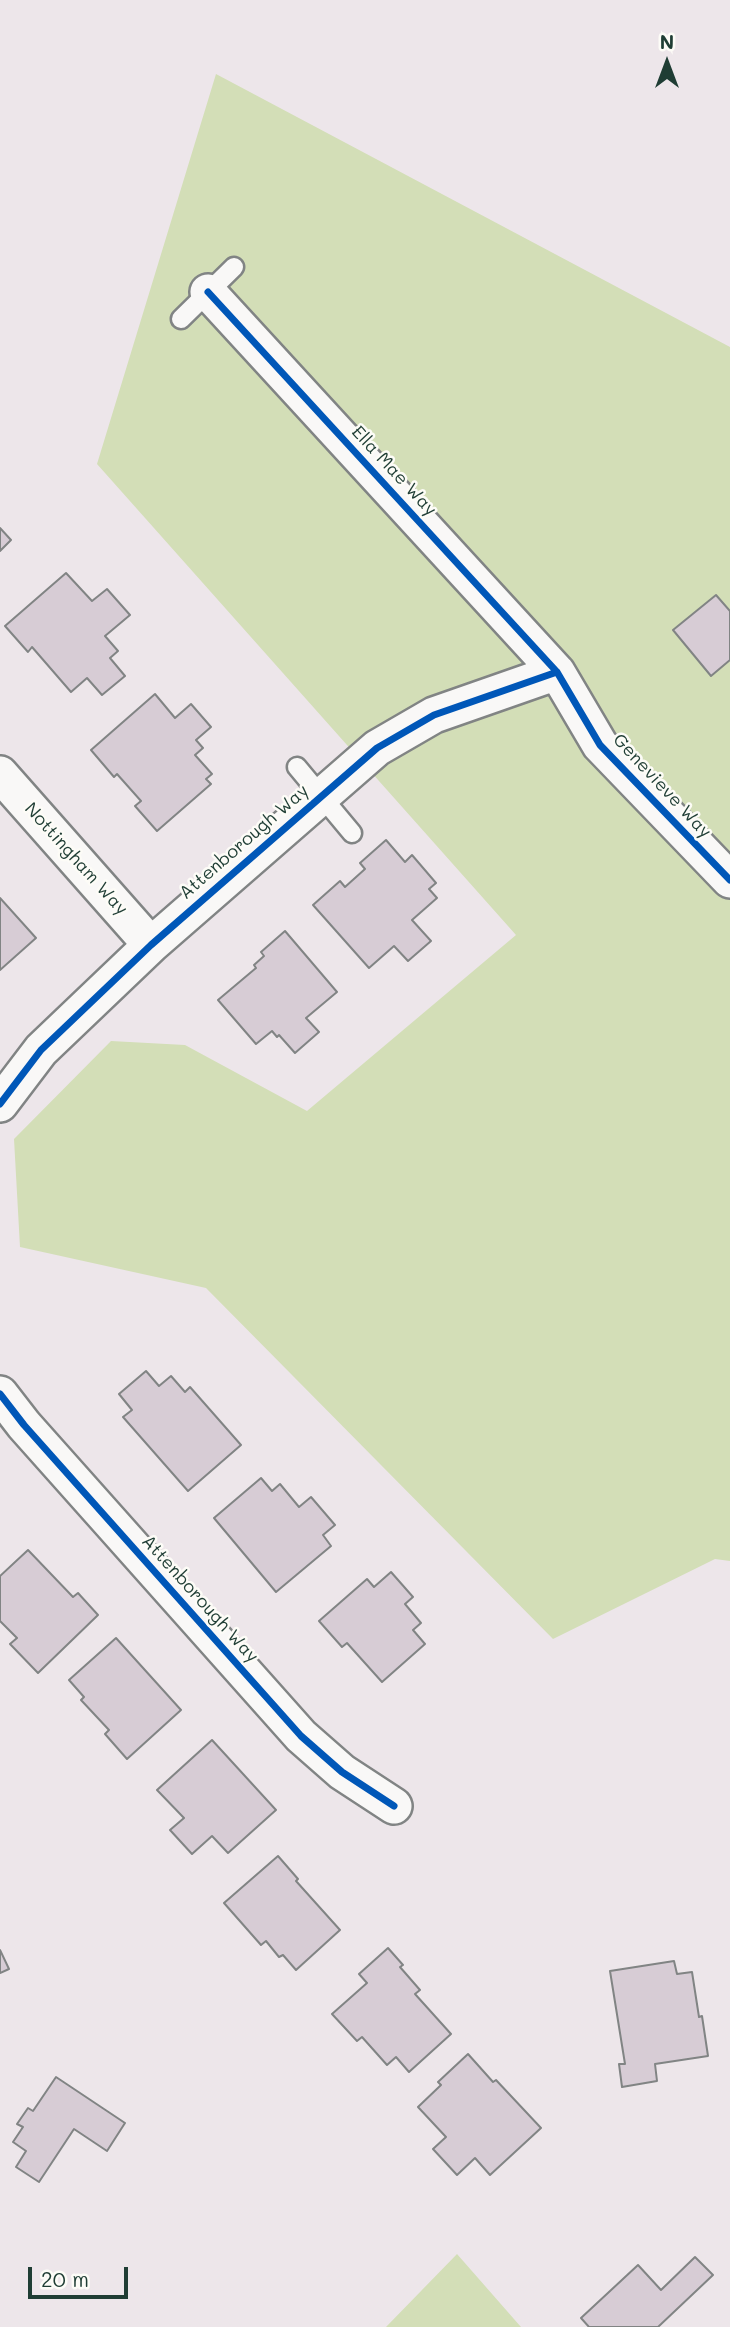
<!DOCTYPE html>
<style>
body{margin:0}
#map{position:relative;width:730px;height:2327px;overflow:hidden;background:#ede6ea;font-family:Mali,sans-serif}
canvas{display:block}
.north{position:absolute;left:632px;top:28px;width:70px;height:70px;-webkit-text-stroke:5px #fdfcf7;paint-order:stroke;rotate:0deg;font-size:19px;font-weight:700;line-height:28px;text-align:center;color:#1f3d34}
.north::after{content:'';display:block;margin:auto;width:24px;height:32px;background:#1f3d34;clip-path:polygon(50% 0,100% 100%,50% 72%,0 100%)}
.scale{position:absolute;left:28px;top:2267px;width:100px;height:32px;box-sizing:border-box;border:4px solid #1f3d34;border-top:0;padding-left:9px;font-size:21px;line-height:24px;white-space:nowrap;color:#1f3d34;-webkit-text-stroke:5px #fdfcf7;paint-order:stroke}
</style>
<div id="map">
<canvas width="730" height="2327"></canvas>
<div class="north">N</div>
<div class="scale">20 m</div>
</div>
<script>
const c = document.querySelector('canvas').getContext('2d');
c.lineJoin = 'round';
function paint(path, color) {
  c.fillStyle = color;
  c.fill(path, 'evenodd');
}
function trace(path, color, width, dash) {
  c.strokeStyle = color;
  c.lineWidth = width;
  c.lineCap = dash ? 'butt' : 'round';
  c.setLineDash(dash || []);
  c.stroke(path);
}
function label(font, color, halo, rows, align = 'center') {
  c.font = font + ' Mali,sans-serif';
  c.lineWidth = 5;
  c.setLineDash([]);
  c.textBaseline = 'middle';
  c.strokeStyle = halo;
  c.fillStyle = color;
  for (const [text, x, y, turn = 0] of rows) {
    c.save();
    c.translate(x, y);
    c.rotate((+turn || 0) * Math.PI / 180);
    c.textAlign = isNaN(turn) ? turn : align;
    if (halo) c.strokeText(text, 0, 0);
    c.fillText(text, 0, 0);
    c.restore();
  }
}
const green = new Path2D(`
 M216 74 730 347V1561L715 1559 553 1639 206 1288 20 1247 14 1139 111 1041 185 1045 307 1111 516 935 97 464Z
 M457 2254 521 2327H386Z`);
const building = new Path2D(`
 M0 528 11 540 0 551Z
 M66 573 92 601 107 589 130 615 105 636 118 651 110 658 125 676 102 695 87 678 71 692 32 647 28 652 5 626Z
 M716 595 730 611V660L711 676 673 630Z
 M155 694 175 718 191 704 211 727 196 740 203 748 195 755 212 774 206 779 211 784 157 831 135 806 141 801 117 774 114 777 91 750Z
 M386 840 405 862 412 855 436 883 429 889 437 898 412 920 431 941 408 961 394 946 369 968 313 905 340 881 345 887 365 869 360 863Z
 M0 898 36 938 0 970Z
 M285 931 337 992 306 1018 319 1032 295 1053 279 1035 277 1037 272 1031 256 1044 218 1000 256 968 254 965 264 956 261 952Z
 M146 1371 159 1386 171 1376 185 1392 190 1387 241 1445 188 1491 123 1417 132 1410 119 1394Z
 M261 1478 272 1491 280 1484 299 1507 311 1497 335 1525 323 1535 331 1546 276 1592 214 1518Z
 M28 1550 73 1597 78 1593 98 1615 38 1673 10 1644 17 1638 0 1621V1576Z
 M391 1572 413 1597 405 1604 421 1623 413 1630 425 1644 382 1682 347 1643 342 1647 319 1621 367 1579 374 1587Z
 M116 1638 181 1710 127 1759 105 1734 109 1730 81 1700 84 1697 69 1680Z
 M212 1740 276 1810 228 1853 212 1836 192 1854 170 1830 184 1818 157 1790Z
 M278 1856 298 1879 296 1881 340 1930 296 1970 283 1955 279 1957 266 1941 261 1945 224 1903Z
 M388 1948 403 1965 400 1967 420 1990 415 1994 451 2034 409 2072 396 2057 387 2065 362 2037 357 2041 332 2014 367 1983 359 1974Z
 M0 1950 9 1969 0 1973Z
 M674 1961 677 1974 692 1972 699 2017 702 2016 708 2056 655 2064 657 2081 622 2087 619 2064H625L610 1971Z
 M468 2054 493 2082 496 2080 541 2128 490 2175 475 2158 457 2175 433 2149 446 2137 418 2107 441 2085 438 2082Z
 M56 2077 125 2123 107 2151 74 2129 39 2182 16 2167 26 2151 13 2142 23 2127 17 2124 28 2108 33 2111Z
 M695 2257 713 2275 658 2327H589L581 2318 638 2265 661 2290Z`);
const service = new Path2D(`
 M181 319 234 267
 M297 767 352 833`);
const minor = new Path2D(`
 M208 292 557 672 600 745 730 880
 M0 774 151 945
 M0 1104 41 1050 151 945 377 748 434 715 557 672
 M0 1394 24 1425 301 1736 342 1772 394 1806`);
const cycleway = new Path2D(`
 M208 292 557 672 600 745 730 880
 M0 1104 41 1050 151 945 377 748 434 715 557 672
 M0 1394 24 1425 301 1736 342 1772 394 1806`);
const streetNames = [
 ["Ella Mae Way",394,471,47],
 ["Genevieve Way",662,786,47],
 ["Attenborough Way",244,842,-41],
 ["Nottingham Way",76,859,48],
 ["Attenborough Way",200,1599,48]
];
paint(green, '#d3deb7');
paint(building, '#d7ccd5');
trace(building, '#818484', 2);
trace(service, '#818484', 23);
trace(minor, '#818484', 40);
trace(service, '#f9f8f7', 18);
trace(minor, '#f9f8f7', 35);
trace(cycleway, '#0057b8', 7);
label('18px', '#1f3d34', '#fdfcf7', streetNames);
</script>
